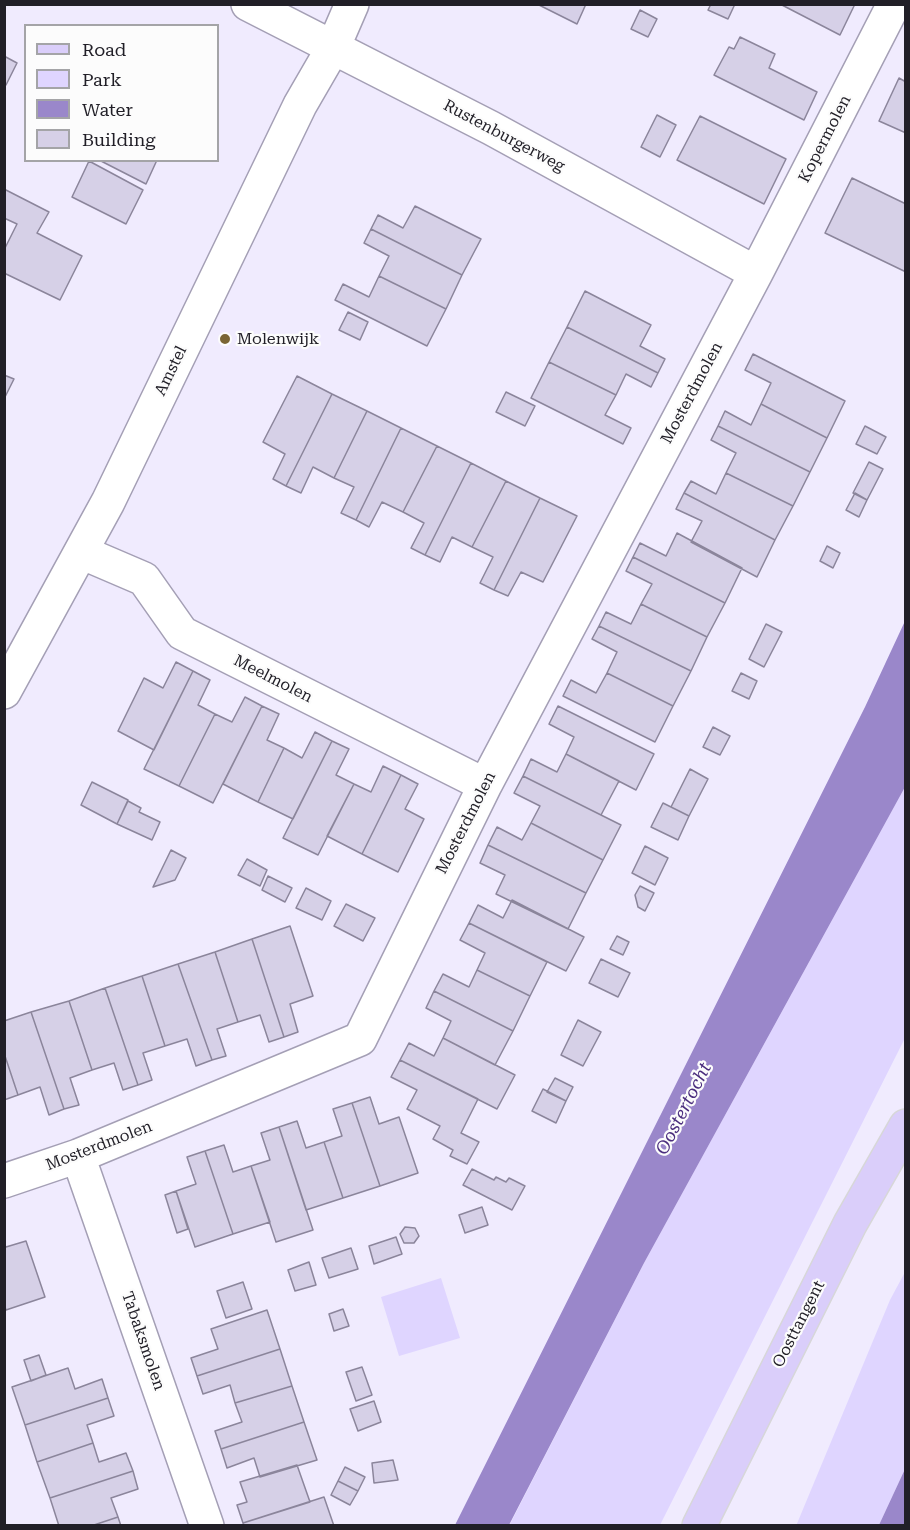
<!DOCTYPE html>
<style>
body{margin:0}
#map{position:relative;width:910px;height:1530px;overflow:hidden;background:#f0ebfe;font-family:"Roboto Serif",serif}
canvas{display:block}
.frame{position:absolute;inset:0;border:6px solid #211f27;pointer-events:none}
.legend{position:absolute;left:24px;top:24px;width:195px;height:138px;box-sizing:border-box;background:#fcfcfc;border:2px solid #a4a4a7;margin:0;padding:8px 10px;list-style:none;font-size:18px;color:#211f27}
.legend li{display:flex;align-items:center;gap:12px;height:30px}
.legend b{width:30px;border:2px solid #a4a4a7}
</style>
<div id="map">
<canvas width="910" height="1530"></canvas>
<div class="frame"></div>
<ul class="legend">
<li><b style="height:8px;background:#dacefa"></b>Road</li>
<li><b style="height:16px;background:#dfd5ff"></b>Park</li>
<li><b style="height:16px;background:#9a87ca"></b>Water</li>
<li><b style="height:16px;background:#d6d0e7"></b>Building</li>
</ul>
</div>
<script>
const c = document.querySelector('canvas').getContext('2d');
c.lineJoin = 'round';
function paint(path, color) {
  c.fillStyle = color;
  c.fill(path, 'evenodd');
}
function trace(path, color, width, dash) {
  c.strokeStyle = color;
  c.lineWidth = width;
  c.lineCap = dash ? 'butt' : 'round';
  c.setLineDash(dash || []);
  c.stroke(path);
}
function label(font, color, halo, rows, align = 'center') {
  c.font = font + ' "Roboto Serif",serif';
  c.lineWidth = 4.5;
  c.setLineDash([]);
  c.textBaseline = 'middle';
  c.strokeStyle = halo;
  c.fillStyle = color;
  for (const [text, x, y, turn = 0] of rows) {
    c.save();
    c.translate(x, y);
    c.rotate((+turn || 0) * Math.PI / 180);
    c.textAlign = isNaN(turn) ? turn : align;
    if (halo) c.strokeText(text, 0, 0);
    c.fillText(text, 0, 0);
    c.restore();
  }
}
const green = new Path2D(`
 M905 787V1038L660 1525 509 1526 644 1263Z
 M905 1272V1469L879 1525 796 1526 890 1300Z
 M441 1278 460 1338 399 1356 381 1297Z`);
const water = new Path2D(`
 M905 621V787L644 1263 509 1525H455L865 707Z
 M905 1469V1525H879Z`);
const building = new Path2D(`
 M537 4H586L577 24Z
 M711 4H735L728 19 708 10Z
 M780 4H855L840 35Z
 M640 10 657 19 648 37 631 29Z
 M740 37 775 54 769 68 817 92 804 120 714 75 729 47 734 49Z
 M4 56 17 63 6 85 4 84Z
 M899 78 906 82V133L879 121Z
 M657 115 676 125 660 157 641 147Z
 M700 116 786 159 764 204 677 160Z
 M99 160H157L146 184Z
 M89 161 143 190 126 224 72 197Z
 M852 178 906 204V272L825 233Z
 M4 189 49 212 37 233 82 256 60 300 4 273V250L17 224 4 218Z
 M415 206 481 239 462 275 371 229 378 215 403 228Z
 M371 229 462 275 446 309 379 276 389 256 364 243Z
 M379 276 446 309 427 346 335 300 343 284 369 297Z
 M585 291 651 325 640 346 665 359 658 373 567 327Z
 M348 312 368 322 360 340 339 330Z
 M567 327 658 373 651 387 626 374 616 395 549 362Z
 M753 354 845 401 827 438 761 404 771 383 745 370Z
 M549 362 616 395 605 415 631 428 623 444 531 398Z
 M4 375 14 379 4 399Z
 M297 376 332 394 286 486 273 479 285 454 263 442Z
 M506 392 535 406 525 426 496 412Z
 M332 394 367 411 334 478 313 467 301 493 286 486Z
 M761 404 827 438 810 472 718 426 725 411 751 425Z
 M367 411 401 428 356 520 341 513 354 487 334 478Z
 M718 426 810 472 793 506 726 473 736 453 711 440Z
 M865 426 886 437 877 454 856 444Z
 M401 428 437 446 403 512 382 502 369 527 356 520Z
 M437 446 471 463 425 555 411 548 424 523 403 512Z
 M869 462 883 469 867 500 853 493Z
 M471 463 506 481 472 547 452 537 440 562 425 555Z
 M726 473 793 506 775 540 684 493 691 481 716 494Z
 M506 481 540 498 494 590 480 583 493 557 472 547Z
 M684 493 775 540 757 577 691 542 702 521 676 509Z
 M855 493 867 500 859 517 846 510Z
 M540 498 577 516 543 582 521 572 508 596 494 590Z
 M677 533 742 568 725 603 633 557 640 543 666 556Z
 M827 546 840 553 833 568 820 561Z
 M633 557 725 603 707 637 641 604 652 584 626 571Z
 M641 604 707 637 691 671 599 626 606 612 631 624Z
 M766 624 782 632 764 667 749 659Z
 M599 626 691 671 673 706 607 673 617 652 592 639Z
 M176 662 193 671 154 750 118 731 144 678 163 688Z
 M193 671 210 680 198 705 215 714 179 786 144 769Z
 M607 673 673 706 655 742 563 696 571 680 596 693Z
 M741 673 757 681 749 699 732 691Z
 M245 697 262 706 213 803 179 786 215 714 232 722Z
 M262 706 279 714 267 740 284 748 258 802 223 784Z
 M558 706 654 754 636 790 566 754 574 737 549 724Z
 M713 727 730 736 720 755 703 747Z
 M315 732 332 741 293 819 258 802 284 748 302 758Z
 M332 741 349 749 336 775 354 784 318 855 283 838Z
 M566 754 619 781 601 815 523 776 531 759 557 772Z
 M383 766 401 775 362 854 327 836 354 784 371 792Z
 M690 769 708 779 689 816 671 807Z
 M401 775 418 784 405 809 424 819 398 872 362 854Z
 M523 776 621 825 603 860 531 823 540 806 514 793Z
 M92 782 128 800 117 824 81 805Z
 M128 801 141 808 139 812 160 822 152 840 117 824Z
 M663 803 689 816 678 840 651 827Z
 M531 823 603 860 586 893 488 845 497 827 522 840Z
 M488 845 586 893 568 929 496 894 505 875 480 863Z
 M645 846 668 858 655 885 632 873Z
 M171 850 186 858 175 880 153 887Z
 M247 859 267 870 260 886 238 875Z
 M268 876 292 888 285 902 262 890Z
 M640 886 654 893 645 911 638 907 635 895Z
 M306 888 331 901 322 920 296 908Z
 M512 900 584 937 566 971 469 923 478 905 503 918Z
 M346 904 375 918 363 941 334 926Z
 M469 923 547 962 530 996 477 970 485 953 460 940Z
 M290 926 313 996 290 1004 298 1032 284 1037 252 939Z
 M617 936 629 942 623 955 610 949Z
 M252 939 284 1037 269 1042 260 1015 238 1022 215 952Z
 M215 952 238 1022 217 1029 226 1056 212 1060 178 964Z
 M601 959 630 973 618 997 589 983Z
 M178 964 212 1060 196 1066 187 1039 165 1046 142 976Z
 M477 970 530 996 513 1031 434 991 443 974 469 987Z
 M142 976 165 1046 143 1053 152 1080 138 1085 105 988Z
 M105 988 138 1085 123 1090 114 1063 92 1070 69 1001Z
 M434 991 513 1031 495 1065 443 1038 451 1021 426 1008Z
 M69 1001 92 1070 70 1078 79 1105 64 1109 31 1012Z
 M31 1012 64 1109 49 1115 40 1087 18 1095 4 1053V1021Z
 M578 1020 601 1032 583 1066 561 1055Z
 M443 1038 515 1075 497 1109 400 1060 409 1043 434 1056Z
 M4 1053 18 1095 4 1100Z
 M400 1060 478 1099 461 1133 479 1142 467 1164 450 1156 453 1150 433 1139 440 1126 407 1109 417 1090 391 1077Z
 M555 1078 573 1087 566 1101 547 1092Z
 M543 1089 566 1101 556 1123 532 1111Z
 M370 1097 379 1124 399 1117 418 1173 380 1186 352 1103Z
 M352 1103 380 1186 343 1198 324 1142 342 1136 333 1109Z
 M297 1121 306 1148 324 1142 343 1198 306 1210 279 1127Z
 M279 1127 313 1230 276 1242 251 1166 270 1160 261 1133Z
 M224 1145 233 1172 251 1166 270 1222 233 1234 205 1151Z
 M205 1151 233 1234 195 1247 176 1191 196 1184 187 1157Z
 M472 1169 494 1180 496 1177 506 1182 509 1178 525 1186 512 1210 463 1185Z
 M176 1191 188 1229 177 1233 165 1195Z
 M482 1207 488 1225 465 1233 459 1215Z
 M405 1227 415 1228 419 1236 414 1243H404L400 1234Z
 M396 1237 402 1254 374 1264 369 1246Z
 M26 1241 45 1297 6 1310 4 1304V1243L6 1247Z
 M351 1248 358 1269 329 1278 322 1258Z
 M309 1262 316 1285 295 1291 288 1270Z
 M243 1282 252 1309 226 1318 217 1291Z
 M343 1309 349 1326 334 1331 329 1314Z
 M267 1310 280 1349 197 1376 191 1358 218 1349 211 1329Z
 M280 1349 292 1386 235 1403 230 1385 203 1394 197 1376Z
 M39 1355 46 1375 31 1381 24 1360Z
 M362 1367 372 1395 356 1401 346 1372Z
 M68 1368 75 1389 102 1379 108 1398 25 1425 12 1387Z
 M292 1386 304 1422 221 1449 215 1431 242 1422 235 1403Z
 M108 1398 114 1416 87 1425 93 1443 37 1462 25 1425Z
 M374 1401 381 1422 358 1431 350 1409Z
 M304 1422 317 1460 260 1477 254 1458 227 1468 221 1449Z
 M93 1443 99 1462 126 1453 133 1471 50 1498 37 1462Z
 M393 1460 398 1480 374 1483 372 1463Z
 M297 1465 310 1502 243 1523 237 1505 247 1502 240 1482Z
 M345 1467 365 1477 358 1491 338 1481Z
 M133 1471 138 1489 111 1498 118 1517 91 1526H59L50 1498Z
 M338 1481 358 1491 350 1505 331 1495Z
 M324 1497 334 1526H244L243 1523Z
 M118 1517 121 1526H91Z`);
const minor = new Path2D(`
 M248 4 491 128 756 273
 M81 552 144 579 182 633 485 785
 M4 692 108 502 300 105 333 48 352 4
 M78 1156 207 1526
 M4 1181 78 1156 360 1039 485 785 756 273 894 4`);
const major = new Path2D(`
 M699 1526 850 1224 906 1126`);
const markers = [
 [225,339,6,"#7a6534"]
];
const streetNames = [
 ["Rustenburgerweg",504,136,28],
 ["Kopermolen",825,139,-63],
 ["Amstel",171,371,-64],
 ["Mosterdmolen",692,393,-62],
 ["Meelmolen",273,679,27],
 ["Mosterdmolen",466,823,-63],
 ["Mosterdmolen",99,1146,-21],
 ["Oosttangent",799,1324,-63],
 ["Tabaksmolen",143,1341,71]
];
const poiNames = [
 ["Molenwijk",237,339]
];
const waterNames = [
 ["Oostertocht",684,1109,-63]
];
paint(green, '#dfd5ff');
paint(water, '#9a87ca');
paint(building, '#d6d0e7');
trace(building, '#8b859b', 1.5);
trace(minor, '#a49fb5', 36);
trace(major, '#d7d7d8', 36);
trace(minor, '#fff', 33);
trace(major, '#dacefa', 33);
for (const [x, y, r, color] of markers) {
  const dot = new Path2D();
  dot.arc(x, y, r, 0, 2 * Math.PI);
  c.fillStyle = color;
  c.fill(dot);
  trace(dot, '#fcfcfc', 2);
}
label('16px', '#211f27', '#fcfcfc', streetNames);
label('16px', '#211f27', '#fcfcfc', poiNames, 'left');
label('italic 18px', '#4b2e7e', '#fcfcfc', waterNames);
</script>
